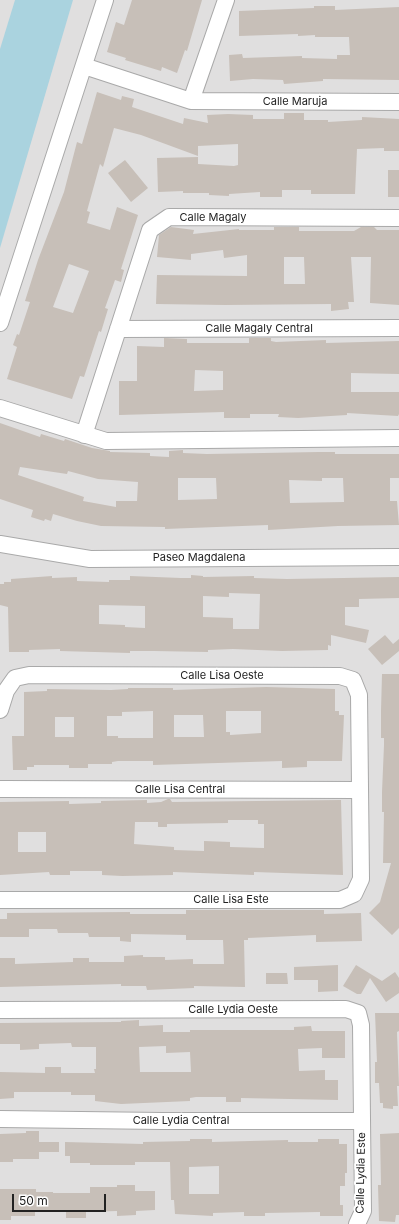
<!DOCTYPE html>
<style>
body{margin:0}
#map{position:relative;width:399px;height:1224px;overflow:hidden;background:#f2efe9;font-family:Inter,sans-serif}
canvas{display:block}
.scale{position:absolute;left:12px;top:1194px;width:94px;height:18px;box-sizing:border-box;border:2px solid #222;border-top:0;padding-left:5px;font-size:12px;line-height:14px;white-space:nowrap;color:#222;-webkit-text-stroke:3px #fff;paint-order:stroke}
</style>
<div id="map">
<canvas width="399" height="1224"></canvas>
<div class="scale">50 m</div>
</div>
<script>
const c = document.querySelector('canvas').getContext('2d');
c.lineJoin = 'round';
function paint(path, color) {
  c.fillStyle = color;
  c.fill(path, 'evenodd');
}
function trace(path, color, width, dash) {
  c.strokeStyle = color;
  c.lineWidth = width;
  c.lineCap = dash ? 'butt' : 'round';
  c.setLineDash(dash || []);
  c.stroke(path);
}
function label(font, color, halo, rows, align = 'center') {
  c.font = font + ' Inter,sans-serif';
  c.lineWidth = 4;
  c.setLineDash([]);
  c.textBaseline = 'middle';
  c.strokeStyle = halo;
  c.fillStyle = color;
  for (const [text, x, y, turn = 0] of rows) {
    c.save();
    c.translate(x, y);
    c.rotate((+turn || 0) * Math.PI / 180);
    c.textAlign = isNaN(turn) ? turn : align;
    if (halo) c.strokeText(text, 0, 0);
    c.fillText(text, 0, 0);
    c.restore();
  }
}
const residential = new Path2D(`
 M0 0H399V1224H0Z`);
const water = new Path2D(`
 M15 0H73L0 248V49Z`);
const building = new Path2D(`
 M132 0H202L187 51 185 50 177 73 162 67 161 71 125 60 126 58 107 52 116 22 124 25Z
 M314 6H335V10L399 7V80L323 79V81L284 84 283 80 253 79 230 81 229 55 242 54 243 58 302 56V58L337 59V55H350L349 37H315V35L298 36V34L239 36V11L314 8Z
 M97 92 121 100 122 96 134 99 132 107 183 124 184 118 208 123 207 115 228 114 253 115V119H284V113H304V120H328V122L362 120V117L399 119V151H384V148L357 149 355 194H311V190H282V197H260V192L229 194V196L209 195V193H183V191L158 192 157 158 198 157V164L234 166 238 165V144L198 146V156L141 135 114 128 103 167 100 164 87 211 90 212 87 223 110 230 117 207 138 215 121 269 124 270 121 282 115 280 105 308 108 309 101 332 99 331 84 377 80 376 72 399 7 379 17 347 13 345 17 334 19 335 30 302 25 301 38 260 64 192 77 142 82 144ZM69 264 89 271 73 313 53 307Z
 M125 160 148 188 131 202 108 173Z
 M388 170H399V197H388Z
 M171 227 194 230 193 234 239 229V230H274V227H299V231H354L361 227H374L377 230H399V305L370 303 371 257H351L354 302H348L349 309 331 311V304L225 305 156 304 157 275 247 276V255L224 258 223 250 191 254V260L157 257 159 235ZM284 257H304L305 284H284Z
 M164 338 187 339V343H249V338H271V341L276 342 326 340V343L399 341V374L351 373V392H399V414L398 416 347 413V415L298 418 278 417 279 414H250V418H224V412L119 415V381H137V346L164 347ZM195 370 223 371V390L194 391Z
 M0 423 40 437 41 434 64 441 65 439 92 448 110 451V452L150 453V456L169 457V451L183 450V453L207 454 319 452H335V454H399V478H390V501H397L399 525 338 526 268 530V525L165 529V527L101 526 77 521 53 514 51 521 45 519 44 521 31 517 33 510 0 499ZM20 467 67 474 68 471 98 479 138 482 137 501H116V507L83 501 84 497 18 475ZM178 478H216L217 499 178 500ZM322 478H343L344 502 290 503 289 480 322 481Z
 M191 575 203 576V577L254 576V578L287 579 399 577V598L359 599V607H345V625L369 630 366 643 331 635V646L328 645V650L282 651 233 649 208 650V652L154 651H130V653L60 651V649L29 650V652H9L8 607 0 605V584H4V582H11V579L52 576V578L77 577V581L109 582V580H130V576L181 578H191ZM229 593 260 594 259 629H233V618L203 617V596L229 597ZM99 605 145 606V628L125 627V625L99 624Z
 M385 635 393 644 399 639V651L382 665 368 649Z
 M382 674H399V928L392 935 369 913 380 902 391 863H383L384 812H382V792L384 745V738H381V711Z
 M266 687 335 689V711H339V715H344L342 761H307V767L282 768V761L153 765V761H118L112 762V764H88V768H69V765H34V767H27V770H13L12 736H24V692L47 691V689L111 690 128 689V688H173V690ZM153 711V738H118V736H107V716H122V712ZM226 711H261V733L230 735V732H226ZM174 715H203L204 737H174ZM55 717H74V737H55Z
 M168 799H170L172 802 341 800 343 875 254 872V875L173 872V875L122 876 102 875V871H70V875H50L49 872 0 875V802L69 801V804L101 803V801L147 800V803L161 802ZM228 820H258V824H264V848L230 847V842L204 841V851L174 850V847L134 844 135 822H158V827H167V824L228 823ZM18 832H46V852H18Z
 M186 910H324V914L361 913 362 941 316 942V935L248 938V940H244L245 987 194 986V988L147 990 146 986H121V984L0 987V958H15V964L73 962V958H89V962H124V956L143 955V957H165V960L193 959V964H224L223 940H186V935L131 934V942L120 941V937H89L88 933H58L57 929H29V937H0V919H7V913L130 912V914H186Z
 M338 965V991L318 992V980H294V967Z
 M356 965 382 981 395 972 399 978V993L386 1002 370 978 361 994H357L343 986Z
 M266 973H287L288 984H266Z
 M375 1013H399V1031L397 1032 399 1086H397L398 1106H393V1109L383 1108V1103H380L379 1083H375V1062H377Z
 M139 1020V1026L163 1025V1032H190V1030H294V1027L311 1026 312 1031H345V1058H322V1048L298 1049 299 1071 325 1070V1080H338V1100L241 1098V1102H226V1097H196L190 1098V1101L121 1104 95 1101V1095H71V1092H14V1098L0 1099V1072L45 1073V1067H61V1073H95L94 1069H96V1047H72L71 1043 39 1044V1049L20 1050V1044H0V1023L121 1022V1021ZM166 1046V1053L190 1052 191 1072H140L139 1047Z
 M26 1131H39V1142H59V1152H39V1159H13V1162H0V1134L26 1133Z
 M399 1133V1215H396L395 1222 379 1221 378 1185H381L380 1134Z
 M190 1139H212V1142L288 1140V1142H318V1139H339V1144H347V1173H345V1186H340V1205H343V1216H320V1212L265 1213V1216H244V1212L213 1213V1216L175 1214 174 1200H171L170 1162H135V1165H90V1163H70V1156H65V1142L143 1144V1142L190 1141ZM219 1166V1194H189V1167Z
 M117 1185H135V1191H155V1210L136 1211V1215L117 1216V1211L86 1212V1218H66V1211H35V1216H11V1220H0V1189H36V1192H53V1193H90V1187H117Z`);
const minor = new Path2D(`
 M84 66 191 101 399 102
 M191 101 226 0
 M0 323 105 0
 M118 329 399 328
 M0 408 106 441 399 438
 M84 435 150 230 169 217 399 218
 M0 544 90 559 399 557
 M0 710 6 691 15 678 29 675 340 676 353 680 359 695 361 879 354 894 340 900H0
 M0 789 359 790
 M0 1010 346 1009 358 1013 361 1025 363 1211 357 1224
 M0 1119 162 1121H362`);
const streetNames = [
 ["Calle Maruja",295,102],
 ["Calle Magaly",213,218],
 ["Calle Magaly Central",259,329],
 ["Paseo Magdalena",199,558],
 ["Calle Lisa Oeste",222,676],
 ["Calle Lisa Central",180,790],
 ["Calle Lisa Este",231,900],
 ["Calle Lydia Oeste",233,1010],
 ["Calle Lydia Central",181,1121],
 ["Calle Lydia Este",361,1173,-89]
];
paint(residential, '#e0dfdf');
paint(water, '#aad3df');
paint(building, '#c7bfb8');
trace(minor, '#a9a9a9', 18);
trace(minor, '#fff', 16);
label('11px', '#222', '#fff', streetNames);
</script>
